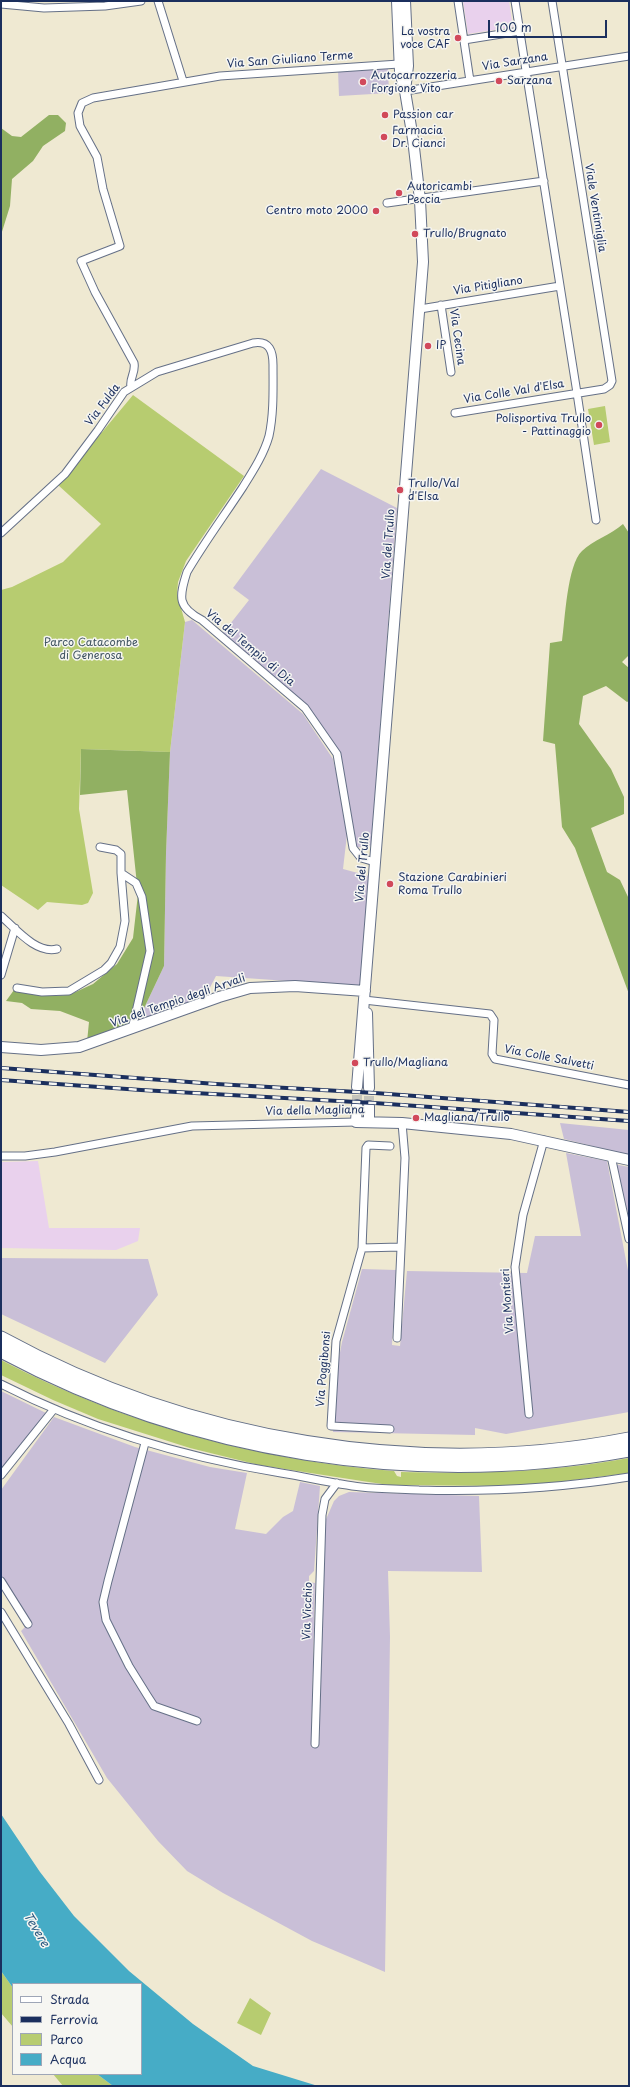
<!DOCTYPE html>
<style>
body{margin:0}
#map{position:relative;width:630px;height:2087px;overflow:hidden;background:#efe9d2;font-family:"Playpen Sans",sans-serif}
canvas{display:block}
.frame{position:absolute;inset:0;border:2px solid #1b2f5e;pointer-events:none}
.legend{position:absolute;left:12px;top:1983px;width:130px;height:92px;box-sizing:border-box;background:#f6f6f2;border:1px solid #9ea6b7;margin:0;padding:5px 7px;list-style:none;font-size:12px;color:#1b2f5e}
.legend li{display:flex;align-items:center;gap:8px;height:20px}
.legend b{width:20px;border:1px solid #9ea6b7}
.scale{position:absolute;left:488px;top:20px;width:119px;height:18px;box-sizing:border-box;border:2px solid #1b2f5e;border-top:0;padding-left:5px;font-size:12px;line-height:14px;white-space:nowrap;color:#1b2f5e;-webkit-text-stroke:3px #f6f6f2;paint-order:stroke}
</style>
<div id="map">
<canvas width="630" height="2087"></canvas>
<div class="frame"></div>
<ul class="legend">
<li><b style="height:5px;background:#fff"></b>Strada</li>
<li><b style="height:5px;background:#1b2f5e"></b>Ferrovia</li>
<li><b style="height:11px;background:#b7cc70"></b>Parco</li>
<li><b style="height:11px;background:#46acc6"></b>Acqua</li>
</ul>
<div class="scale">100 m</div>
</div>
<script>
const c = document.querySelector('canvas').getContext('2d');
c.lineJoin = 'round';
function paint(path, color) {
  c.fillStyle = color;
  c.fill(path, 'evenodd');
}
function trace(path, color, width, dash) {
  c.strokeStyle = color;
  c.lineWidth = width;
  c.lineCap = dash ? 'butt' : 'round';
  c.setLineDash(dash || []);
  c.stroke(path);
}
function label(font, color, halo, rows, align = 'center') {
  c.font = font + ' "Playpen Sans",sans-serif';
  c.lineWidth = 3;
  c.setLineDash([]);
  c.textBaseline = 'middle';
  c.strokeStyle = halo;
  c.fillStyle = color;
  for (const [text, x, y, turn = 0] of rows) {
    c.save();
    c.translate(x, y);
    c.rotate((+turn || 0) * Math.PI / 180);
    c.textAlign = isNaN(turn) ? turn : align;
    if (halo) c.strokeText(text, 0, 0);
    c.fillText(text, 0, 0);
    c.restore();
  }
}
const built = new Path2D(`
 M463 1H509L513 27 468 34Z
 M38 1161 49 1228H140L138 1241 116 1250 1 1248V1162Z`);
const industrial = new Path2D(`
 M388 68 389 93 339 96 338 70Z
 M321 469 397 508 371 845 367 848 356 847 339 753 308 708 223 633 249 600 233 588Z
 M192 620 303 714 333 759 348 826 343 869 369 876 360 986 216 976 205 997 138 1021 164 966 166 853 170 752 185 622Z
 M560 1123 629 1130V1155L564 1139Z
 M566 1153 607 1161 629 1276V1412L506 1434 475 1428V1435L333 1432 337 1368 342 1342 362 1269 396 1270 392 1345 400 1346 407 1271 527 1273 535 1236H581Z
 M614 1164 629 1167V1217Z
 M1 1258 148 1259 158 1295 105 1363 1 1314Z
 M1 1391 46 1413 1 1469Z
 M54 1417 135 1447 210 1467 247 1473 235 1529 266 1534 283 1517 293 1511 300 1482 320 1486 314 1571 309 1576V1582L315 1583 311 1747H319L324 1524 334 1501 339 1496 349 1492 479 1496 482 1572 388 1571 390 1637 385 1972 312 1941 223 1893 187 1871 158 1841 107 1778 21 1631 31 1621 1 1577V1490Z`);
const green = new Path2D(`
 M133 395 244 476 186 561 178 582 177 594 185 622 170 752 81 749 79 809 93 893 88 903 82 905 47 902 38 910 1 885V590L12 587 63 562 101 524 58 485Z
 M605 406 610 442 594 445 588 409Z
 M1 1360C124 1424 256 1460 394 1471L397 1476 401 1477V1472C478 1474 554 1472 629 1458V1473L550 1483 503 1486 389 1485 362 1481 259 1465 190 1448 98 1419 53 1400 1 1375Z
 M1 1971 13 1988V2027L1 2013Z
 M250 1998 271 2013 261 2035 237 2023Z
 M53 2074H97L113 2086H63Z`);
const forest = new Path2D(`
 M49 115H58L66 123 65 131 43 146 33 161 12 179 10 206 1 235V128L12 136 21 137Z
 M623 524 629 533V655L622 662 629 668V701L627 702 606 686 583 696 579 724 611 769 624 797V814L591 828 607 872 620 880 629 899V994L575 848 562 827 555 744 543 741 550 643 562 641C565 621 567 565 582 551 593 540 611 535 623 524Z
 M81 749 170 752 166 853 164 966 138 1021 87 1042 89 1022 60 1011 31 1009 22 1003 6 1001 14 990 50 996 69 995 93 984 117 964 133 938 138 894 127 790 80 795Z`);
const water = new Path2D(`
 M1 1814 40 1872 74 1916 129 1971 193 2024 253 2066 318 2086H113L97 2074H141V1984H13V1988L1 1971Z`);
const secondaryTunnel = new Path2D(`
 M357 1105V1087
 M369 1106V1088`);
const street = new Path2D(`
 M158 1 183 81
 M458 1 470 81
 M515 1 577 393 596 520
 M1 4 44 8 105 6 141 1
 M464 40 520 31
 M405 91 629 56
 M387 203 544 181
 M441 305 451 372
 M420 309 560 286
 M131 387C129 378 136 373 134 363L95 292 81 261 120 246 103 189 97 157 80 126 78 113 82 103 93 98 220 76 399 64
 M455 413 604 389 610 385 612 381 552 1
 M1 533 65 474 98 430 124 392 157 372 253 343C270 340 273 352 273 365 273 388 274 413 269 436 264 454 253 471 243 487 224 516 204 543 187 572 179 597 177 607 202 620L305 708 337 754 353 848 361 858 375 862
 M100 847 116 850 121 854V873
 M1 916C16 929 36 954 57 949
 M1 975 15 928
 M17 988 42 992 69 991 104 970 111 963 120 947 125 921 121 873 136 883 142 897 150 951 132 1029
 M364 1000 490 1014 494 1020 492 1054 495 1059 629 1085
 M1 1156H25L55 1152 192 1126 356 1122
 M611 1156 629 1239
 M362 1248 366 1148 368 1145 390 1146
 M397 1338 405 1158 402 1123
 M1 1384C89 1429 183 1457 281 1473 307 1477 334 1484 361 1487 380 1489 400 1489 419 1490 489 1492 560 1488 629 1477
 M529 1414 515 1267 523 1215 544 1140
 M390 1429 331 1426 336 1341 362 1248 400 1247
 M145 1443 108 1581 103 1602 106 1620 129 1666 147 1695 154 1706 197 1721
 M1 1475 54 1409
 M1 1581 28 1624
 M1 1612 69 1724 99 1780
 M315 1744 322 1515 325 1499 337 1483`);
const secondary = new Path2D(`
 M405 91 408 66 405 1
 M367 1013 369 1088
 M1 1047 41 1050 79 1047 219 997 250 988 295 986 365 991
 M357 1087 423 262 420 200 413 139 405 91 400 72 397 1
 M357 1105 356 1122 402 1123 511 1134 629 1160
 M369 1106V1122`);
const highway = new Path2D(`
 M1 1338C189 1441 418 1480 629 1439
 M1 1351C191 1453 416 1489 629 1450`);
const rail = new Path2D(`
 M1 1068 216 1084 375 1093 629 1112
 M1 1080 141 1090 374 1103 629 1121`);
const markers = [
 [458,38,4,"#d1495b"],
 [499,81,4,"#d1495b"],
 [363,82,4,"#d1495b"],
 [385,115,4,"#d1495b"],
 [384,137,4,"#d1495b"],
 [399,193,4,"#d1495b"],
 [376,211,4,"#d1495b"],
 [415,234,4,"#d1495b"],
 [428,346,4,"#d1495b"],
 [599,425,4,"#d1495b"],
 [400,490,4,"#d1495b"],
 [390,884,4,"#d1495b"],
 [355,1063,4,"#d1495b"],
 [416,1118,4,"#d1495b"]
];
const poiNames = [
 ["La vostra",450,32,"right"],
 ["voce CAF",450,45,"right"],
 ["Autocarrozzeria",371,76],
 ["Forgione Vito",371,89],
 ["Sarzana",507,81],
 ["Passion car",393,115],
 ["Farmacia",392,131],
 ["Dr. Cianci",392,144],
 ["Autoricambi",407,187],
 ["Peccia",407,200],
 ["Centro moto 2000",368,211,"right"],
 ["Trullo/Brugnato",423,234],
 ["IP",436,346],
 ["Polisportiva Trullo",591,419,"right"],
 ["- Pattinaggio",591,432,"right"],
 ["Trullo/Val",408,484],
 ["d'Elsa",408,497],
 ["Stazione Carabinieri",398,878],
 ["Roma Trullo",398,891],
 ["Trullo/Magliana",363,1063],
 ["Magliana/Trullo",424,1118]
];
const streetNames = [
 ["Via San Giuliano Terme",290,60,-4],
 ["Via Sarzana",515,62,-9],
 ["Viale Ventimiglia",595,208,81],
 ["Via Pitigliano",488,286,-9],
 ["Via Cecina",457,337,82],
 ["Via Colle Val d'Elsa",514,392,-9],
 ["Via Fulda",103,405,-53],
 ["Via del Trullo",389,544,-86],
 ["Via del Tempio di Dia",250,648,40],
 ["Via del Trullo",363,867,-85],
 ["Via del Tempio degli Arvali",178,1001,-19],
 ["Via Colle Salvetti",549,1058,11],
 ["Via della Magliana",315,1111,-1],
 ["Via Montieri",508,1301,-94],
 ["Via Poggibonsi",324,1369,-85],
 ["Via Vicchio",308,1611,-88]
];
const parkNames = [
 ["Parco Catacombe",91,643],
 ["di Generosa",91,656]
];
const waterNames = [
 ["Tevere",36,1930,59]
];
paint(built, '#e9d1ed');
paint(industrial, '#c9bfd7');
paint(green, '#b7cc70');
paint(forest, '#91b062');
paint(water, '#46acc6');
trace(secondaryTunnel, '#c5c4bb', 10, [10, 5]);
trace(street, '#657087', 9);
trace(secondary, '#657087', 12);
trace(highway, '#657087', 15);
trace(street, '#fff', 7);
trace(secondary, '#fff', 10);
trace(highway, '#fff', 13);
trace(rail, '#1b2f5e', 4);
trace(rail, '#f6f6f2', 2.5, [8]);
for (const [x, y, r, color] of markers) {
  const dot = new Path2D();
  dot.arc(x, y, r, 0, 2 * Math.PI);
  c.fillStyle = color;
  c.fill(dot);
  trace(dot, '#f6f6f2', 1.5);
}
label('11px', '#1b2f5e', '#f6f6f2', poiNames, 'left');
label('11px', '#1b2f5e', '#f6f6f2', streetNames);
label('11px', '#425662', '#f6f6f2', parkNames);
label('italic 12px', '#2a5b82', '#f6f6f2', waterNames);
</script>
